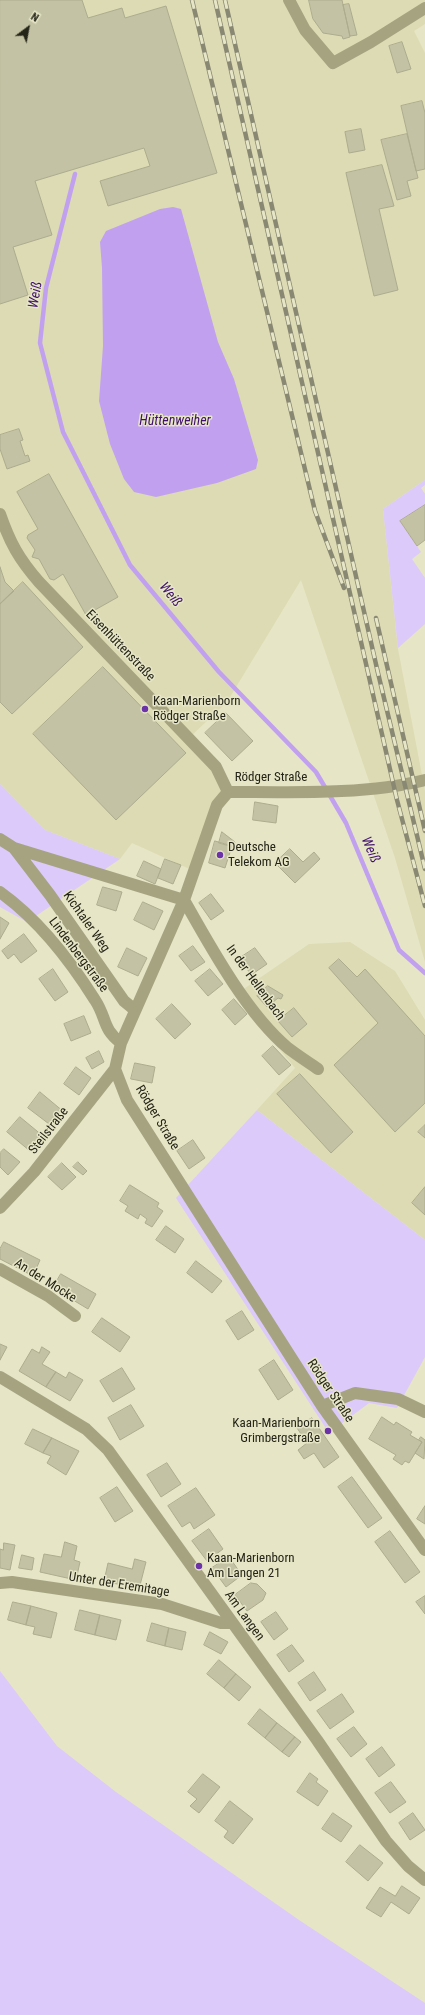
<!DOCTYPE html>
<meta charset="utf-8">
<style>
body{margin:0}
#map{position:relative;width:425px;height:2015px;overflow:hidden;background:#e6e5c6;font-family:"Roboto Condensed",sans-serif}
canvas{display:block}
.north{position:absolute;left:8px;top:8px;width:40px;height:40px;-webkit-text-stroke:3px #e6e5c6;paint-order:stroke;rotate:32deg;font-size:11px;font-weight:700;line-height:16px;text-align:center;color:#242418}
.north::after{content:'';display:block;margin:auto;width:14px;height:18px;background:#242418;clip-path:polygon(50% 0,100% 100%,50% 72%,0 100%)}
</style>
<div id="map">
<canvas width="425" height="2015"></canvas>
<div class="north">N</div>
</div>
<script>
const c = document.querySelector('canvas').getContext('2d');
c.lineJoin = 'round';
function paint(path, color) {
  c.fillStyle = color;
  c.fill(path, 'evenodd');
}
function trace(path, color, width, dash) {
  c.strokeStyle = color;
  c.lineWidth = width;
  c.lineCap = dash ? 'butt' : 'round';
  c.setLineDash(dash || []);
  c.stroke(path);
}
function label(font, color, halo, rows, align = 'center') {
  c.font = font + ' "Roboto Condensed",sans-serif';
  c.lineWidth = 3;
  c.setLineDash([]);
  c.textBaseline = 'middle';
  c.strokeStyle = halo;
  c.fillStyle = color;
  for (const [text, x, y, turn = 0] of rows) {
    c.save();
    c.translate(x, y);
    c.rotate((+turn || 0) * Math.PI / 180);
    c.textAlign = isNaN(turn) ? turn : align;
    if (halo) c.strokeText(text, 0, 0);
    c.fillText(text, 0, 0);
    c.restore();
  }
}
const built = new Path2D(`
 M0 0H425V24L414 31 425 53V480L383 509 398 649 425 791V962L395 858 301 580 227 702 189 738 228 792 194 871 132 843 120 859 45 830 0 784Z
 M350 942 395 971 425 1020V1240L257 1110 295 1068 235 995 309 944Z`);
const green = new Path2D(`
 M425 480V485L421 488 425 494V505L400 521 421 552 412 559 425 578V624L398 648 383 509Z
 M0 784 45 830 120 859 27 922 0 907Z
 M257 1110 425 1240V1357L397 1408 369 1403 329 1433 176 1198Z
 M0 1671 57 1746 116 1792 299 1920 425 2003V2015H0Z`);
const water = new Path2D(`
 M173 207 181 209 218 342 234 379 258 460 256 469 217 483 156 497 134 492 124 479 110 444 99 401 103 346 102 268 100 242 106 231 160 209Z`);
const stream = new Path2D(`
 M75 174 46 288 40 343 63 432 130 565 219 672 316 772 346 823 399 950 425 973`);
const building = new Path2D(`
 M0 0H82L88 18 122 8 125 18 166 6 217 173 108 206 100 181 150 166 144 148 35 181 52 235 13 247 28 295 0 304Z
 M309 0H342L350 37 343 39 342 36 323 33 313 19Z
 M349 4 357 35 350 36 343 5Z
 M402 42 411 69 397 73 389 46Z
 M422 101 425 113V169L416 171 401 106Z
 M361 129 365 150 349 153 345 132Z
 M407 134 418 178 407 181 411 196 397 200 381 140Z
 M382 165 394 206 379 209 398 290 374 296 346 173Z
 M19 429 23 440 20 441 25 456 28 455 30 461 7 469 0 449V435Z
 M49 474 118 597 86 615 63 574 54 580 50 579 39 559 32 557 35 550 27 538 28 535 38 529 17 492Z
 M425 505V540L417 546 400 521Z
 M0 567 5 582 14 591 0 604Z
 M23 582 83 647 12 714 0 702V604Z
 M103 667 186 753 116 820 33 734Z
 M226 713 253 741 232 761 205 733Z
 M255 802 278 806 276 823 253 820Z
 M222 832 235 842 233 847 219 843Z
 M215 841 232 846 225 868 209 863Z
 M290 849 303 862 314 852 320 859 295 883 275 863Z
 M165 859 181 865 173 884 158 878Z
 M144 861 161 869 155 884 137 876Z
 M103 887 122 892 116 911 97 905Z
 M211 894 224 911 211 920 199 903Z
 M143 902 163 911 154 930 134 920Z
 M0 917 9 923 0 939Z
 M24 934 37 951 21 963 14 954 8 959 2 951Z
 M193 946 205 962 191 971 179 956Z
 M127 948 147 958 138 976 118 967Z
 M255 948 267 964 251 975 240 958Z
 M339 959 357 977 365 969 425 1036V1103L395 1132 334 1065 378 1023 329 968Z
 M53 969 68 992 55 1001 39 979Z
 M210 969 223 984 208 996 195 981Z
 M268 986 283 995 281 999 278 998 267 1007 257 996Z
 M234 999 247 1014 235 1025 222 1010Z
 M172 1004 191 1024 175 1039 156 1019Z
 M294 1008 307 1024 292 1037 278 1021Z
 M84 1016 91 1033 71 1041 64 1024Z
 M273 1046 291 1065 279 1075 262 1056Z
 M99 1051 104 1062 92 1069 86 1058Z
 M135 1063 155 1067 152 1083 131 1079Z
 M76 1067 91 1078 79 1095 64 1084Z
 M300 1074 353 1132 331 1153 277 1094Z
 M40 1092 64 1112 53 1127 28 1108Z
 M20 1117 43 1136 30 1151 7 1132Z
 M425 1125V1138L418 1132Z
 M193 1140 205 1158 189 1169 177 1151Z
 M4 1149 20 1162 8 1175 0 1167V1153Z
 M78 1162 87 1171 83 1175 73 1167Z
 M62 1163 76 1177 62 1190 48 1177Z
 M130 1185 159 1203 157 1207 163 1211 152 1227 145 1223 147 1219 140 1214 138 1219 125 1211 128 1206 120 1201Z
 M425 1187V1215L412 1203Z
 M166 1226 184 1239 175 1253 156 1240Z
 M4 1242 40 1260 33 1276 0 1259V1249Z
 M196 1261 222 1281 212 1293 187 1273Z
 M61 1274 96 1294 88 1309 53 1288Z
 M242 1311 254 1330 238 1340 226 1321Z
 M102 1318 130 1337 120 1352 92 1332Z
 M0 1344 7 1347 0 1360Z
 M42 1347 50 1352 42 1364 56 1372 46 1387 19 1371 32 1349 39 1353Z
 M274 1360 293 1390 278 1400 259 1370Z
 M122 1368 135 1389 113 1402 100 1381Z
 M56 1372 66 1378 69 1372 83 1380 70 1401 46 1387Z
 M131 1405 144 1426 120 1440 108 1418Z
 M382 1417 394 1425 396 1422 412 1432 410 1435 422 1442 409 1463 405 1461 402 1465 393 1459 396 1455 369 1439Z
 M312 1418 339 1457 324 1468 314 1453 304 1459 298 1450 307 1443 297 1428Z
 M33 1429 52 1438 43 1453 25 1444Z
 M421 1437 425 1440 424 1459 415 1453 422 1442 419 1440Z
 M52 1438 79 1451 66 1475 47 1463 51 1456 43 1453Z
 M167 1463 181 1484 161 1497 147 1475Z
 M352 1477 382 1518 368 1528 338 1487Z
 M117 1487 133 1511 115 1522 100 1498Z
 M196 1488 215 1515 194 1529 190 1522 182 1527 168 1506Z
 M425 1506V1524L417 1519Z
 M209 1529 223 1549 207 1561 192 1541Z
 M390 1531 420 1572 405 1583 375 1542Z
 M65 1542 77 1546 74 1560 80 1562 76 1580 40 1572 44 1554 61 1557Z
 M4 1543 15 1545 10 1570 0 1568V1549L3 1550Z
 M22 1555 34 1558 32 1570 19 1568Z
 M229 1557 242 1575 226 1587 212 1568Z
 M135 1559 146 1562 139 1589 104 1581 108 1563 132 1569Z
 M251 1583 257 1584 266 1593 263 1600 247 1611 235 1595Z
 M425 1596V1614L416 1602Z
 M13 1602 31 1606 26 1625 8 1620Z
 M31 1606 57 1613 51 1638 33 1634 35 1627 26 1625Z
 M80 1610 100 1615 95 1635 75 1630Z
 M276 1612 288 1629 274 1640 261 1622Z
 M100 1615 121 1620 116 1640 95 1635Z
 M152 1623 169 1628 165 1646 147 1641Z
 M169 1628 186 1632 182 1650 165 1646Z
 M210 1632 228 1642 221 1654 204 1645Z
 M292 1645 304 1661 289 1672 277 1655Z
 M219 1660 236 1674 224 1688 207 1674Z
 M314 1672 326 1690 310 1701 298 1683Z
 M236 1674 251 1687 239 1701 224 1688Z
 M342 1694 354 1712 330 1729 317 1711Z
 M260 1709 277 1723 265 1738 248 1724Z
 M277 1723 295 1737 282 1752 265 1738Z
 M354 1727 367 1744 351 1757 337 1739Z
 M295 1737 301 1742 289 1757 282 1752Z
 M382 1747 395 1765 379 1777 366 1759Z
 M310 1773 318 1779 316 1782 328 1791 318 1806 297 1792Z
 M203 1774 220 1787 199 1813 190 1806 197 1799 188 1792Z
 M391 1782 406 1802 390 1813 375 1793Z
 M230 1801 253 1819 233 1844 224 1837 228 1831 215 1821Z
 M333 1813 352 1826 341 1842 322 1829Z
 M413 1813 425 1830 410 1840 399 1823Z
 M360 1845 383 1863 368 1881 346 1862Z
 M402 1886 420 1898 409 1914 391 1902 381 1917 366 1908 380 1887 395 1896Z`);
const street = new Path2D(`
 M289 0 305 30 333 63 371 42 425 8
 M0 514C10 543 19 559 39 582L216 767 228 792
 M425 780C365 795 290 792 228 792L217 805 184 900 121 1043 115 1069 127 1100 322 1406 425 1550
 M0 839 14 848 184 900
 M14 848 50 895 124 1001 135 1010
 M0 892C39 920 70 960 95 1000 107 1018 102 1029 121 1043
 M184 900C210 946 247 1014 288 1048 297 1055 308 1062 318 1069
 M0 1208 34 1172 115 1069
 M0 1269 48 1296 75 1316
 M0 1377 86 1429 108 1450 317 1740 386 1841 408 1866 425 1880
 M322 1406 355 1393 398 1399 425 1412
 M0 1583 12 1582 162 1604 221 1623H232`);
const rail = new Path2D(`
 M192 0 315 511 344 588
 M215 0 397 800 425 906
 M225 0 378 673 425 869
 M376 618 425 831`);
const markers = [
 [145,709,4,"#6c32a8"],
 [220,855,4,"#6c32a8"],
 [328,1431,4,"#6c32a8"],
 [199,1566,4,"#6c32a8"]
];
const streetNames = [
 ["Eisenhüttenstraße",120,646,46],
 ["Rödger Straße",271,778],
 ["Kichtaler Weg",86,922,55],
 ["Lindenbergstraße",78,955,53],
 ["In der Hellenbach",255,983,54],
 ["Rödger Straße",157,1118,59],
 ["Steilstraße",49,1131,-52],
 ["An der Mocke",45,1281,32],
 ["Rödger Straße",330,1391,56],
 ["Unter der Eremitage",119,1585,9],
 ["Am Langen",244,1616,54]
];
const poiNames = [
 ["Kaan-Marienborn",153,702],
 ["Rödger Straße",153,717],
 ["Deutsche",228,848],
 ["Telekom AG",228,863],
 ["Kaan-Marienborn",320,1424,"right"],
 ["Grimbergstraße",320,1439,"right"],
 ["Kaan-Marienborn",207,1559],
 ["Am Langen 21",207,1574]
];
const waterNames = [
 ["Weiß",36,295,-81],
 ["Hüttenweiher",175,421],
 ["Weiß",170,595,51],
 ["Weiß",370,850,67]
];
paint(built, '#dddbb4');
paint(green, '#dccafa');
paint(water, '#c1a1ef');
trace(stream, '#c1a1ef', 4.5);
paint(building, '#c3c2a4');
trace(building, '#adac8e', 1);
trace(street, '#a6a480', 12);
trace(rail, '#898873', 4.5);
trace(rail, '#e6e5c6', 3, [9]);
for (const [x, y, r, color] of markers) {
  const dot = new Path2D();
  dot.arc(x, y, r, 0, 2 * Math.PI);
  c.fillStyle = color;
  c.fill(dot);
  trace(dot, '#e6e5c6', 1.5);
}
label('13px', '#242418', '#e6e5c6', streetNames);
label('13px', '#242418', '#e6e5c6', poiNames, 'left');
label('italic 14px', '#40116b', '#e6e5c6', waterNames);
</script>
